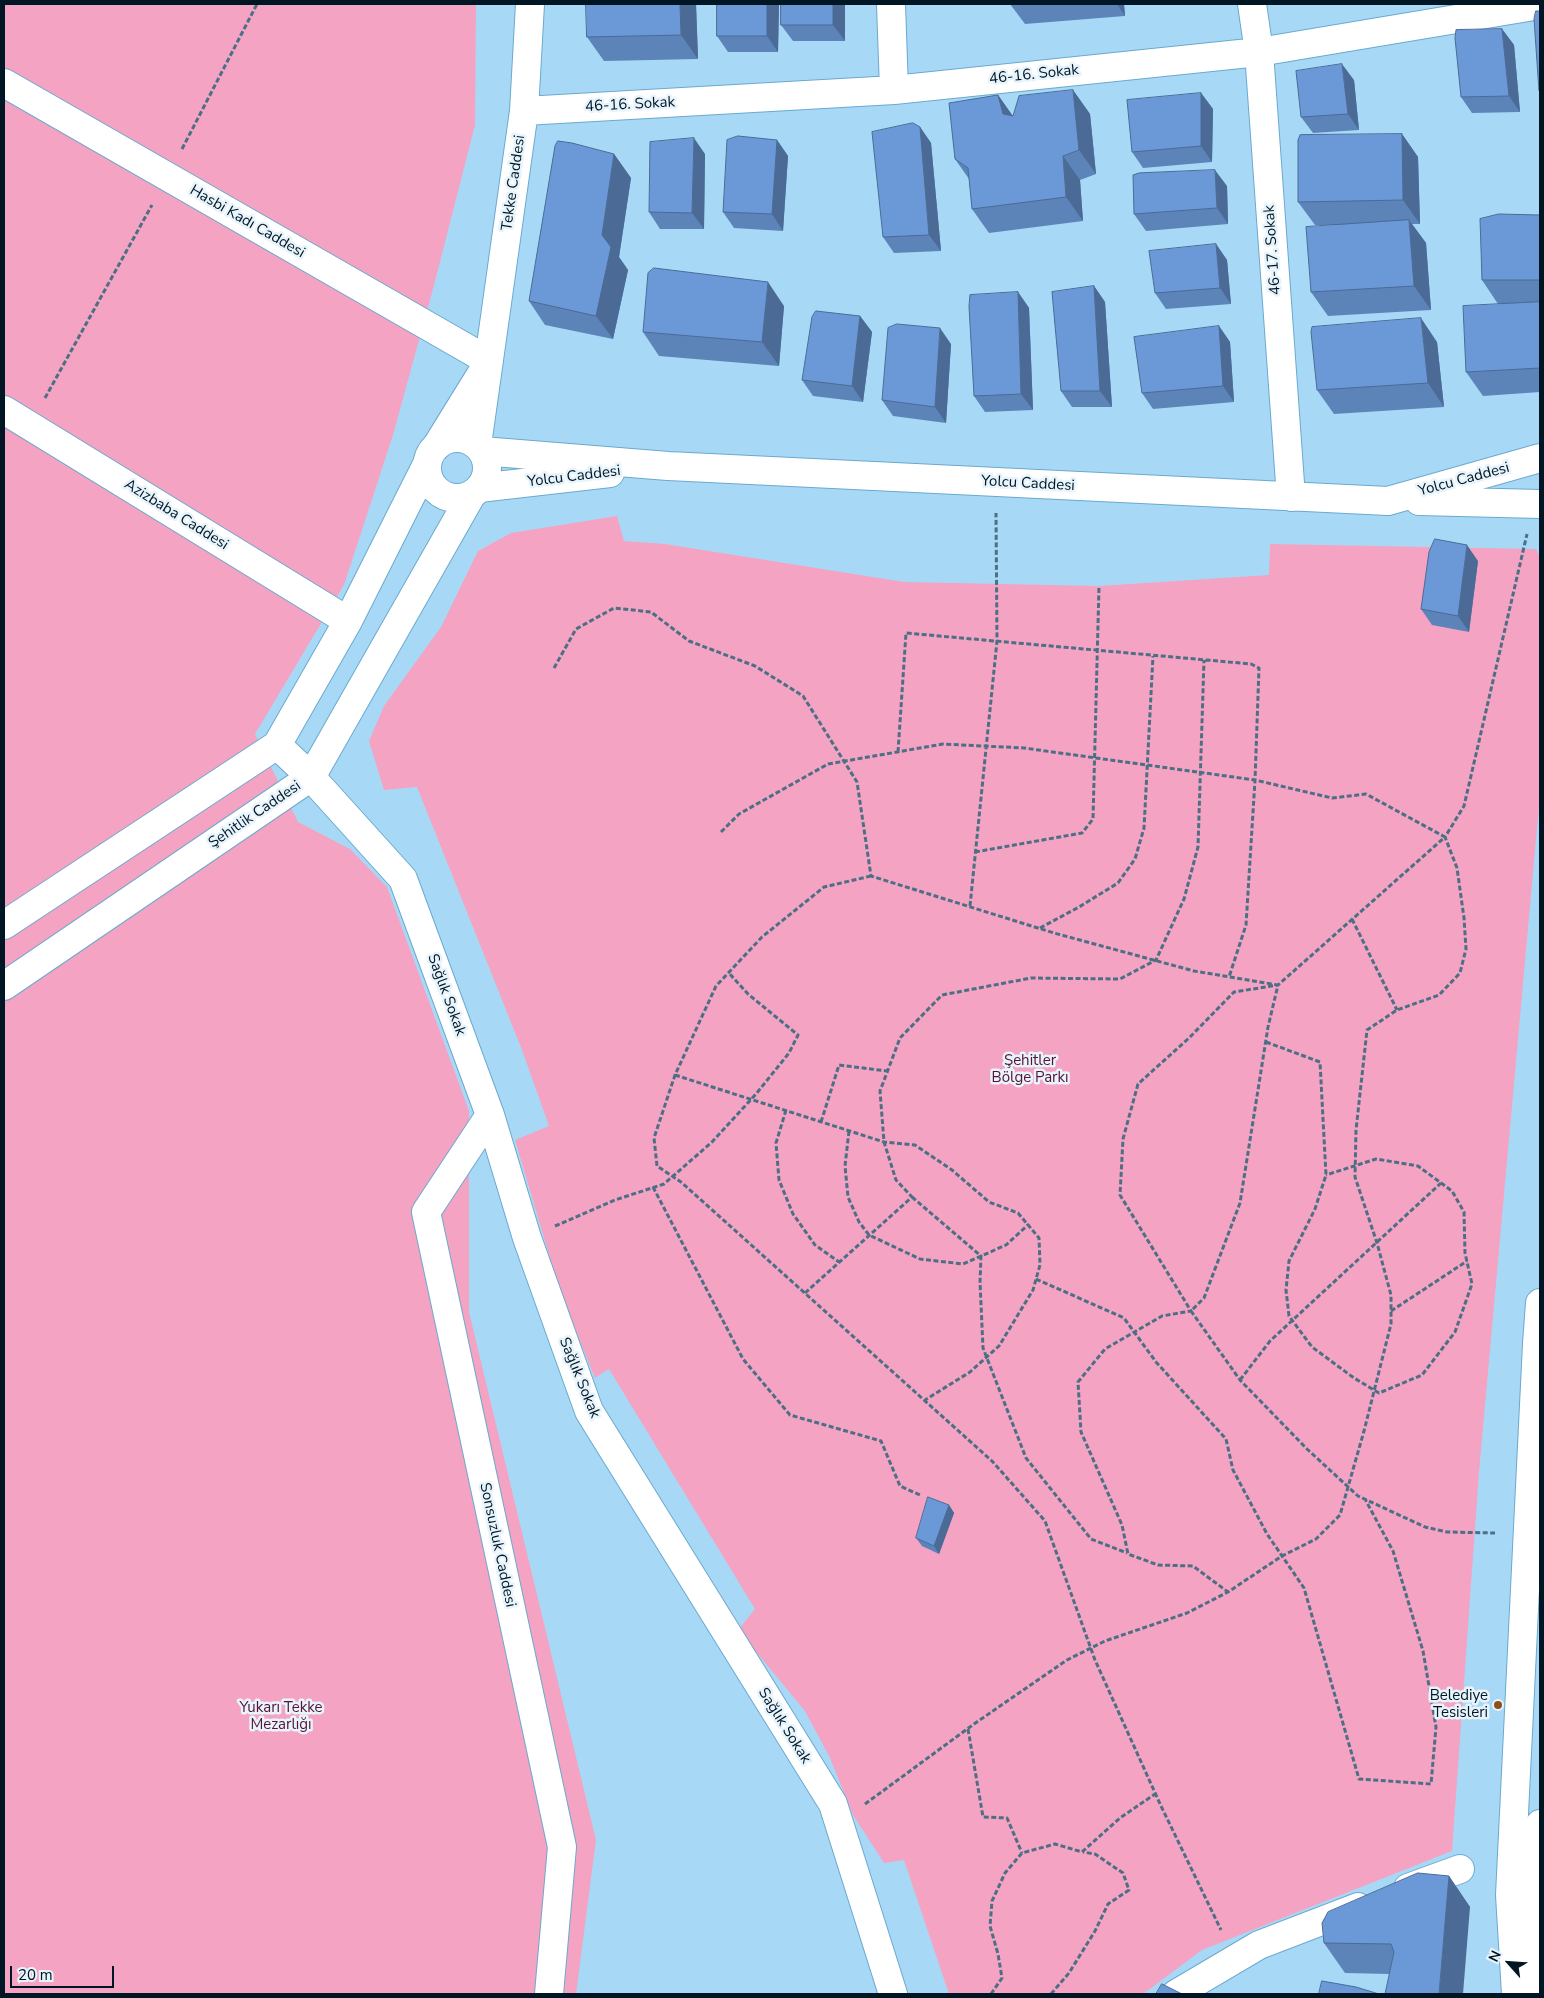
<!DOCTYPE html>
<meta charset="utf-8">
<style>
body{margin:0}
#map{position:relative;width:1544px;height:1998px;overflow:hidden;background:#a7d9f7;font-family:"Nunito Sans",sans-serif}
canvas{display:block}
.frame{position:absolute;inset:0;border:5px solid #001624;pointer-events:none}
.north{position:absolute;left:1484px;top:1938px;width:50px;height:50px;-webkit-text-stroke:4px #e8f4fc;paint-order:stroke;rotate:296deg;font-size:14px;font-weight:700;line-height:20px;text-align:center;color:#001624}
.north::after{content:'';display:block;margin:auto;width:18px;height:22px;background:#001624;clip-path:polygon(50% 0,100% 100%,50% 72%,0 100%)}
.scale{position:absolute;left:10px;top:1966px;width:104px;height:22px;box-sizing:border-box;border:2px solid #001624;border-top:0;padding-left:6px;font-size:15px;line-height:18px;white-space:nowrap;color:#001624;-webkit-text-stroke:4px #e8f4fc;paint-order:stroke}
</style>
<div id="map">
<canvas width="1544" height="1998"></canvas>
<div class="frame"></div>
<div class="north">N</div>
<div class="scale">20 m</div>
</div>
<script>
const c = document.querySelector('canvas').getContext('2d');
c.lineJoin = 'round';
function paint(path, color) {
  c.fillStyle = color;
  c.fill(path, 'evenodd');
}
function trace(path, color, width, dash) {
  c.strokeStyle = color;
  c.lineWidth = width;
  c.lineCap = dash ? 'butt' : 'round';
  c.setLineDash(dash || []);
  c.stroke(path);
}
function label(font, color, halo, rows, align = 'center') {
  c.font = font + ' "Nunito Sans",sans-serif';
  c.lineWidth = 5;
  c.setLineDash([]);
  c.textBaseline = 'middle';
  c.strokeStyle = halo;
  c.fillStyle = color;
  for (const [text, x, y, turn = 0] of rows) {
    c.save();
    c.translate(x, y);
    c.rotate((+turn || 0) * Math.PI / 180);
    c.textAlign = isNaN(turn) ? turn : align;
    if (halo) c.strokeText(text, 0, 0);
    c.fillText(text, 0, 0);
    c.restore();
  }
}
const green = new Path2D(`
 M4 4H476L475 125 433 289 393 435 344 585 255 734 298 822 350 849 387 887 469 1111V1312L596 1840 576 1994H4Z
 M617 516 624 541 665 544 904 582 1099 586 1269 575 1270 544 1536 549 1540 557V795L1479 1472 1452 1851 1202 1950 1143 1994H949L904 1860 884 1863 853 1815 830 1758 805 1711 738 1630 755 1609 609 1369 595 1378 560 1292 515 1140 549 1126 522 1050 417 787 384 790 369 741 384 706 441 627 478 551 511 533Z`);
const path = new Path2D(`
 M182 149 257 4
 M45 398 152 205
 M554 668 576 629 614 608 651 612 689 641 755 666 803 696 857 782 871 876 1054 933 1194 971 1278 985 1268 1027 1240 1203 1204 1298 1191 1311 1240 1380 1307 1449 1358 1496 1425 1527 1447 1532 1495 1533
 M898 752 906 633 1251 664 1259 668 1255 780 1246 925 1229 977
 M721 832 739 814 828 764 943 744 1024 748 1255 780 1332 798 1366 794 1445 837 1278 985 1234 992 1189 1038 1138 1084 1123 1139 1120 1195 1191 1311 1162 1316 1105 1349 1078 1382 1081 1432 1122 1525 1128 1554 1158 1565 1193 1566 1228 1592
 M975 852 1082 833 1093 819 1099 586
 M871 876 824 887 762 937 716 986 675 1075 654 1138 657 1166 681 1182 992 1461 1045 1521 1095 1660 1161 1806 1221 1930
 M970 906 997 641 996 513
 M1352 919 1397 1010
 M1040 928 1079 907 1118 883 1135 859 1144 828 1153 656
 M1266 1042 1320 1062 1326 1175 1315 1209 1289 1261 1286 1290 1289 1316 1312 1347 1354 1378 1379 1393 1422 1375 1455 1332 1472 1284 1465 1253 1464 1212 1452 1191 1418 1166 1376 1159 1326 1175
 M675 1075 884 1142 915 1145 952 1170 989 1202 1018 1213 1039 1238 1040 1265 1033 1290 999 1346 970 1372 925 1400
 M786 1110 776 1143 779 1180 793 1214 815 1245 839 1262
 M821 1122 839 1065 887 1071
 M849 1131 845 1166 848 1197 859 1222 869 1235 920 1259 963 1264 1006 1245 1029 1224
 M653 1187 743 1359 790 1415 881 1441 900 1486 920 1495
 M912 1197 981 1256 980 1282 983 1348 1026 1458 1091 1539 1127 1553
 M555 1226 615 1200 664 1184 712 1142 756 1094 789 1053 798 1035 748 994 729 973
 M1036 1279 1124 1318 1156 1362 1226 1439 1233 1470 1267 1534 1304 1588 1359 1779 1431 1784 1436 1727 1423 1651 1393 1551 1365 1499
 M805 1293 912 1197 896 1180 884 1142 880 1091 900 1038 942 995 1031 978 1120 979 1156 960 1184 899 1198 847 1204 660
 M1391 1311 1467 1261
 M1240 1380 1270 1341 1441 1183
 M968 1729 983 1817 1007 1818 1022 1853
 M865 1804 974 1724 1067 1660 1105 1641 1187 1613 1228 1592 1282 1556 1316 1539 1340 1515 1364 1431 1391 1324V1295L1377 1243 1355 1177 1356 1130 1367 1030 1397 1010 1439 995 1460 973 1466 949 1464 918 1457 868 1445 837 1464 806 1527 534
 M991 1994 1002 1978 998 1954 990 1926 992 1901 1005 1873 1022 1853 1055 1844 1082 1852 1120 1818 1155 1794
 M1051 1994 1069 1973 1095 1931 1108 1904 1129 1890 1123 1873 1095 1854 1083 1852`);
const street = new Path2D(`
 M891 4 894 90
 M1252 4 1259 52 1291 497
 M4 83 489 361
 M524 111 894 90 1259 52 1540 5
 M4 410 348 621
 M427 468a30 30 0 1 1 60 0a30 30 0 1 1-60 0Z
 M477 445 524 111 530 4
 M436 447 483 371
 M482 451 668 466 1388 501 1540 458
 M479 488 610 473
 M1419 501 1540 504
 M277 745 311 777 403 879 490 1115 527 1238 589 1411 833 1804 893 1994
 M4 925 277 745 348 621 427 464
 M4 986 311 777 472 494
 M490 1115 426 1212 562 1847 549 1994
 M1408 1888 1460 1869
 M1176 1994 1259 1945 1358 1907`);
const secondary = new Path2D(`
 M1516 1994 1510 1895 1537 1344 1540 1303`);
const primary = new Path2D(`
 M1533 1994 1540 1824`);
const wall = new Path2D(`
 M696 4 698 59 604 61 587 37Z
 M779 4 778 52H728L717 36Z
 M845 4V41H793L781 25Z
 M1010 4H1124L1125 16 1025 24Z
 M1502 29 1514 45 1520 112 1472 113 1461 97Z
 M1354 80 1359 130 1313 133 1301 117Z
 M1073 90 1090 114 1096 174 1080 180 1083 221 989 233 972 209 969 179 955 159 998 95 1012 115 1013 116Z
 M1201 93 1213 109 1212 162 1143 168 1132 152Z
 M920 127 931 143 941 251 894 253 883 237Z
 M1402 134 1418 157 1420 224H1412L1426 243 1431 310 1328 316 1311 292 1337 225H1315L1298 202Z
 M777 140 788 156 783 231 734 228 723 212Z
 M614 154 631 178 619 257 628 270 613 339 545 325 529 301Z
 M705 154 704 229H660L649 212Z
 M1227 186 1228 224 1146 231 1134 214Z
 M1540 215V392L1483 396 1466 372 1515 304H1498L1482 280Z
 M1216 244 1227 260 1231 304 1166 309 1155 293Z
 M1094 286 1105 302 1112 407H1072L1061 391Z
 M1018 292 1029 308 1033 410 985 412 974 396Z
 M784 306 779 366 659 356 643 332Z
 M860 316 872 332 863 402 813 396 802 380Z
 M1219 326 1230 342 1234 402 1153 409 1142 393Z
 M1437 342 1444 407 1334 414 1317 390Z
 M951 344 946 423 893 416 882 400Z
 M1478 561 1469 632 1432 625 1421 609Z
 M949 1505 954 1513 939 1554 922 1546 916 1538Z
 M1449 1876 1470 1907 1389 1974 1345 1973 1324 1943Z`);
const shadedWall = new Path2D(`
 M680 4H696L698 59 681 35Z
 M767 4H779L778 52 767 36Z
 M833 4H845V41L833 25Z
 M1117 4H1124L1125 16Z
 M1502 29 1514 45 1520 112 1509 96Z
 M1342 64 1354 80 1359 130 1348 114Z
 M1073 90 1090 114 1096 174 1079 150Z
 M1201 93 1213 109 1212 162 1201 146Z
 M998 95 1015 119 1003 114Z
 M920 127 931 143 941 251 929 235Z
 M1402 134 1418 157 1420 224 1403 200Z
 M694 138 705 154 704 229 692 213Z
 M777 140 788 156 783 231 772 214Z
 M614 154 631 178 619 257 628 270 613 339 596 316 602 235Z
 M1063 156 1080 180 1083 221 1066 197Z
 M1215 170 1227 186 1228 224 1217 208Z
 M1409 220 1426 243 1431 310 1414 286Z
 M1216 244 1227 260 1231 304 1220 288Z
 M768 282 784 306 779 366 762 342Z
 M1094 286 1105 302 1112 407 1100 391Z
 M1018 292 1029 308 1033 410 1021 394Z
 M860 316 872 332 863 402 852 386Z
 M1421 318 1437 342 1444 407 1428 383Z
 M1219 326 1230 342 1234 402 1223 386Z
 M940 328 951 344 946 423 935 407Z
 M1467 545 1478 561 1469 632 1458 616Z
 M949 1505 954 1513 939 1554 934 1546Z
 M1449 1876 1470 1907 1463 1994H1439Z`);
const building = new Path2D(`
 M586 4H680L681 35 587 37Z
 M717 4H767V36H717Z
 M781 4H833V25H781Z
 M1536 11H1540V91H1539L1534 19Z
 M1502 29 1509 96 1461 97 1455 38 1456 30Z
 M1342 64 1348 114 1301 117 1296 71Z
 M1073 90 1079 150 1063 156 1066 197 972 209 968 168 955 159 949 103 998 95 1003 114 1013 116 1019 96Z
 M1201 93V146L1132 152 1127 100Z
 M913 123 920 127 929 235 883 237 872 132Z
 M1402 134 1403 200 1298 202V140L1300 135Z
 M738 136 777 140 772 214 723 212 727 140Z
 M694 138 692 213 649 212 650 142Z
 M558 141 572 143 614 154 602 235 611 247 596 316 529 301 555 146Z
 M1215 170 1217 208 1134 214 1133 175 1139 173Z
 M1499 214 1540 215V280H1482L1480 219Z
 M1409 220 1414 286 1311 292 1306 227Z
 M1216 244 1220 288 1155 293 1149 251Z
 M654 268 768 282 762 342 643 332 648 273Z
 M1094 286 1100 391H1061L1052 292Z
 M1018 292 1021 394 974 396 969 306 970 295Z
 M1540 302V368L1466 372 1463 306Z
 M816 311 860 316 852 386 802 380 812 317Z
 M1421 318 1428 383 1317 390 1311 332 1312 327Z
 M897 324 940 328 935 407 882 400 888 328Z
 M1219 326 1223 386 1142 393 1134 337Z
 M1435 539 1467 545 1458 616 1421 609 1429 552Z
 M928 1497 949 1505 934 1546 916 1538Z
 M1418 1873 1449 1876 1439 1994H1385L1394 1952 1391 1944 1324 1943 1322 1923 1328 1912Z
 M1322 1981 1356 1987 1379 1994H1319Z
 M1162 1984 1182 1994H1156Z`);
const markers = [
 [1498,1705,5,"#8f4f19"]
];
const streetNames = [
 ["46-16. Sokak",1034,75,-6],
 ["46-16. Sokak",630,105,-3],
 ["Tekke Caddesi",514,183,-82],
 ["Hasbi Kadı Caddesi",247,222,30],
 ["46-17. Sokak",1273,250,-94],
 ["Yolcu Caddesi",574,477,-7],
 ["Yolcu Caddesi",1464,480,-15],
 ["Yolcu Caddesi",1028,484,3],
 ["Azizbaba Caddesi",176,515,32],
 ["Şehitlik Caddesi",255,815,-34],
 ["Sağlık Sokak",446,995,70],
 ["Sağlık Sokak",579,1378,68],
 ["Sonsuzluk Caddesi",497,1545,78],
 ["Sağlık Sokak",784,1726,58]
];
const parkNames = [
 ["Şehitler",1030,1061],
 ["Bölge Parkı",1030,1078],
 ["Yukarı Tekke",281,1708],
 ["Mezarlığı",281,1725]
];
const poiNames = [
 ["Belediye",1488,1696],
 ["Tesisleri",1488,1713]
];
paint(green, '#f5a3c2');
trace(street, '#6ba9ce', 30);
trace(secondary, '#6ba9ce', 30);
trace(primary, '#6ba9ce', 30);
trace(path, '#4d6f85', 3, [5, 2.5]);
trace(street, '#fff', 28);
trace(secondary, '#fff', 28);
trace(primary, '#fff', 28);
paint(wall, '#5c84b9');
paint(shadedWall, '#4b6b96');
paint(building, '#6b99d7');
trace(building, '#4b6b96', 1);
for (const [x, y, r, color] of markers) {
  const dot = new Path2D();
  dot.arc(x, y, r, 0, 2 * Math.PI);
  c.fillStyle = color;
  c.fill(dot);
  trace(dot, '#e8f4fc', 2);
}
label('15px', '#001624', '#e8f4fc', streetNames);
label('15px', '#581134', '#e8f4fc', parkNames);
label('15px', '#001624', '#e8f4fc', poiNames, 'right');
</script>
